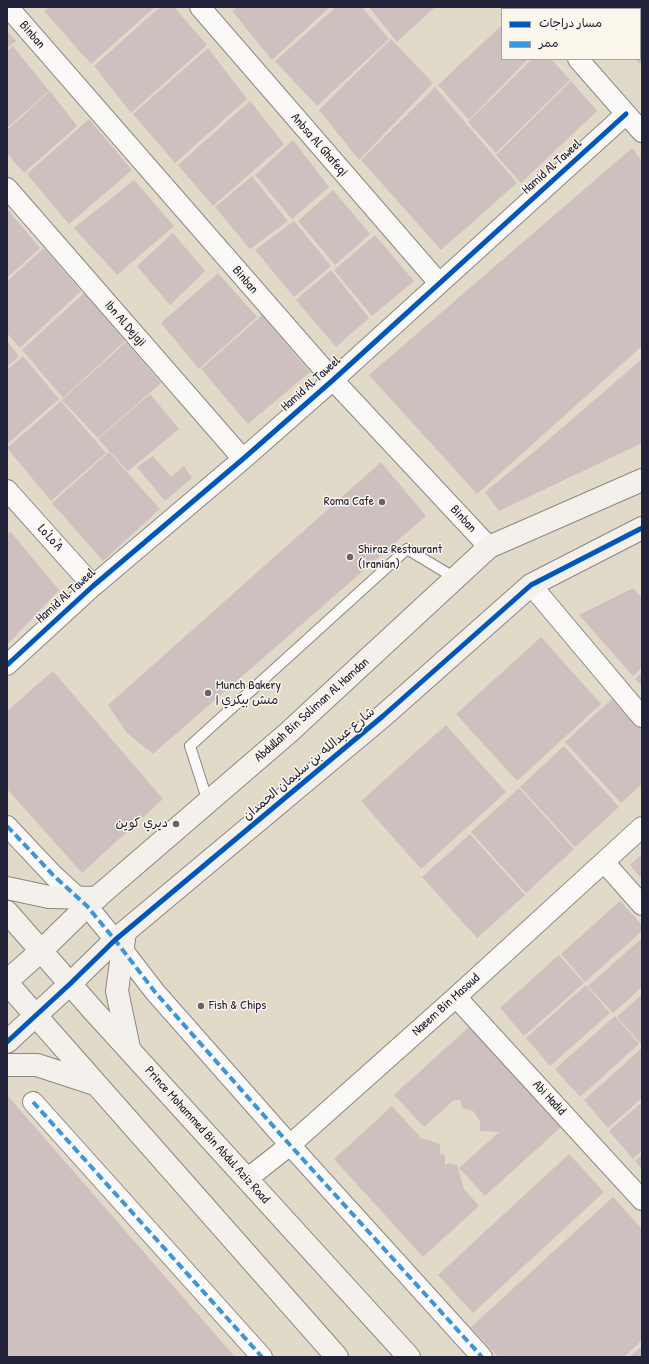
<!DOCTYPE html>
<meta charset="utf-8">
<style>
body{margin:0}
#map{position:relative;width:649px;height:1364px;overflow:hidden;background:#e2dac8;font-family:"Patrick Hand","Playpen Sans Arabic",sans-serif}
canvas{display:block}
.frame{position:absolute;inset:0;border:8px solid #22223b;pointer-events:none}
.legend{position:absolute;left:501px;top:8px;width:140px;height:52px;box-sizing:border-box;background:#fbf7ec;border:1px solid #a4a2a5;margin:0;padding:5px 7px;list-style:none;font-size:12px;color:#22223b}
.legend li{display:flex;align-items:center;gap:8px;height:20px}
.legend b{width:20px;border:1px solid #a4a2a5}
</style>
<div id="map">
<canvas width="649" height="1364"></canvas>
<div class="frame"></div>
<ul class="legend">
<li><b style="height:5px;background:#0057b8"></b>مسار دراجات</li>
<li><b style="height:5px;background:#3b95d9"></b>ممر</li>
</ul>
</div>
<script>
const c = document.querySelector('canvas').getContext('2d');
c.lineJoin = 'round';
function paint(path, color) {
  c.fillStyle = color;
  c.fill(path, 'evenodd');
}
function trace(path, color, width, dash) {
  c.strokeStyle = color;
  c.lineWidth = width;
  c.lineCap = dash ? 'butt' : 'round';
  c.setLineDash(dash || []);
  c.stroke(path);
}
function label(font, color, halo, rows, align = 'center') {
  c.font = font + ' "Patrick Hand","Playpen Sans Arabic",sans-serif';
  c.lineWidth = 3;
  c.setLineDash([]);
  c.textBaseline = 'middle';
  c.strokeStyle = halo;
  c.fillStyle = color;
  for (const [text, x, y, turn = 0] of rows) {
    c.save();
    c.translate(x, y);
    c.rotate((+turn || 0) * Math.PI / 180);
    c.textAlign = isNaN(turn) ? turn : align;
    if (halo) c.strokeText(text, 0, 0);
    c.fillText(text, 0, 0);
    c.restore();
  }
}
const building = new Path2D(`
 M49 7H155L91 64 44 11Z
 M160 7H174L207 45 131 113 94 66Z
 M237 7H330L272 60 232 11Z
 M336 7H362L389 39 317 106 275 61Z
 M369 7H435L397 42Z
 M592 7H642V66L636 59H640V9H594Z
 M502 25V59H528L469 120 438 85Z
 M7 31 16 41 7 48Z
 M391 39 433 83 359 160 319 110Z
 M13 46 49 91 7 128V51Z
 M208 48 247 99 175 163 133 114Z
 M532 59H551L570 80 496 153 468 122Z
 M571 81 597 111 521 183 496 155Z
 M435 87 517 183 441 250 361 160Z
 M50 91 77 126 24 173 7 153V130Z
 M250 101 284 144 213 206 178 165Z
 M89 119 132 170 69 224 27 174Z
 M293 140 329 187 292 219 255 175Z
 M632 148 642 161V346L477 494 369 375Z
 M252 176 288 221 250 249 215 207Z
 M134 180 174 226 117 275 74 228Z
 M333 190 370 234 335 265 298 221Z
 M7 209 40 248 7 278Z
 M294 221 331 266 294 297 255 250Z
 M173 233 205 271 170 305 137 266Z
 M375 235 414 281 372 316 334 270Z
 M44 248 81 291 20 348 7 333V281Z
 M331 270 369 318 336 347 296 300Z
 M218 273 257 317 199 369 161 323Z
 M84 293 125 341 63 398 22 350Z
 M262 315 310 372 248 424 201 369Z
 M7 341 19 356 7 367Z
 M126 342 161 383 98 438 62 400Z
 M23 356 59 399 7 444V370Z
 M642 359V443L499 511 485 492 535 451Z
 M150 394 179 429 128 471 98 439Z
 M61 401 106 453 51 501 7 448Z
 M109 452 160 509 103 561 52 503Z
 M153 456 171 477 184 466 192 478 165 501 137 467Z
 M381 462 426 516 153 754 127 733 108 705Z
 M10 531 59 590 7 645V535Z
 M633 588 642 598V668L633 676 579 615Z
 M541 637 601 704 517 781 456 714Z
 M53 671 163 799 82 873 7 789V711Z
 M642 672V687L635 679Z
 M613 698 642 730V784L621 803 565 742Z
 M446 725 506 792 421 869 361 801Z
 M564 746 619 807 575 847 520 787Z
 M519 788 574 849 526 893 471 832Z
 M470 834 525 895 477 938 422 877Z
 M642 854V879L630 865Z
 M620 901 642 925V931L585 982 561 954Z
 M642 938V987L613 1013 588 986Z
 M559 955 584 983 524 1036 500 1008Z
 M586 985 610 1013 550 1066 526 1038Z
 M642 994V1043L641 1044 617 1017Z
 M615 1016 639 1044 580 1097 555 1069Z
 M470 1026 561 1127 485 1196 459 1168 499 1132 480 1131V1121L473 1111 462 1108 460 1100H454L424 1127 394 1095Z
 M642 1048V1098L608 1128 584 1100Z
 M7 1095 235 1357H7Z
 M642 1102V1151L633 1159 609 1131Z
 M392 1106 421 1138 440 1144V1155L444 1154 445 1158V1165L449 1163 457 1165 464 1189 479 1206 423 1257 334 1159Z
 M569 1154 604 1192 473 1313 438 1275Z
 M642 1155V1169L635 1161Z
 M613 1197 642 1229V1340L624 1357H498L471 1327Z
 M642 1346V1357H629Z`);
const lane = new Path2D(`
 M208 802 190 746 407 549 455 578`);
const street = new Path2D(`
 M8 7 333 380 489 547
 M200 7 439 283
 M533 7 535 9
 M578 59 642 132
 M7 188 243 459
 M7 490 93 586
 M531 585 642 717
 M7 665 93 586 243 459 333 380 626 114
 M7 826 54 876 87 906 115 940 155 992 290 1145 482 1357
 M604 862 642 905
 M456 997 642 1200
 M33 1102 262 1357
 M247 1179 290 1145 456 997 642 827`);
const secondary = new Path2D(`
 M7 888 49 897 97 898
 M7 912 92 1009 409 1357
 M125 932 117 991 129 1048
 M7 981 42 950 87 906 288 733 489 547 642 480
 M7 983 337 1357
 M7 1042 71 983 115 940 383 716 531 585 642 528
 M7 1065H37L95 1084`);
const quiet = new Path2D(`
 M7 826 54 876 87 906 115 940 155 992 290 1145 482 1357
 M33 1102 262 1357`);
const cycleway = new Path2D(`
 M7 665 93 586 243 459 333 380 626 114
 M7 1042 71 983 115 940 383 716 531 585 642 528`);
const markers = [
 [382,502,4,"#65626c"],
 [350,557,4,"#65626c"],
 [208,693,4,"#65626c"],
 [176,824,4,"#65626c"],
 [201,1006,4,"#65626c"]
];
const streetNames = [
 ["Binban",32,35,49],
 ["Anbsa Al Ghafeqi",319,145,49],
 ["Hamid Al Taweel",552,167,-42],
 ["Binban",245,280,49],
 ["Ibn Al Dejaji",125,324,49],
 ["Hamid Al Taweel",311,384,-42],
 ["Binban",463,519,47],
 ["Lo'Lo'A",50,538,48],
 ["Hamid Al Taweel",66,596,-42],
 ["Abdullah Bin Soliman Al Hamdan",312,710,-42],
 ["شارع عبدالله بن سليمان الحمدان",309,764,-40],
 ["Naeem Bin Masoud",446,1005,-42],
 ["Abi Hadid",549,1098,47],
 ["Prince Mohammed Bin Abdul Aziz Road",207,1135,48]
];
const poiNames = [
 ["Roma Cafe",374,502,"right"],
 ["Shiraz Restaurant",358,550],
 ["(Iranian)",358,565],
 ["Munch Bakery",216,686],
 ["| منش بيكري",216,701],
 ["ديري كوين",168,824,"right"],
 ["Fish & Chips",209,1006]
];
paint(building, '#cec0bf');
trace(lane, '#8b8782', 12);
trace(street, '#8b8782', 22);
trace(secondary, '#8b8782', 24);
trace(lane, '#fbf9f7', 10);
trace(street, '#fbf9f7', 20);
trace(secondary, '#f4f1ec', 22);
trace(quiet, '#3b95d9', 4, [8, 4]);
trace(cycleway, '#0057b8', 5);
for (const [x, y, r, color] of markers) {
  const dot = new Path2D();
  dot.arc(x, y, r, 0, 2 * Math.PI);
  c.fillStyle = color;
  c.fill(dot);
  trace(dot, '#fbf7ec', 1.5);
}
label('13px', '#22223b', '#fbf7ec', streetNames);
label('13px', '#22223b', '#fbf7ec', poiNames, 'left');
</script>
